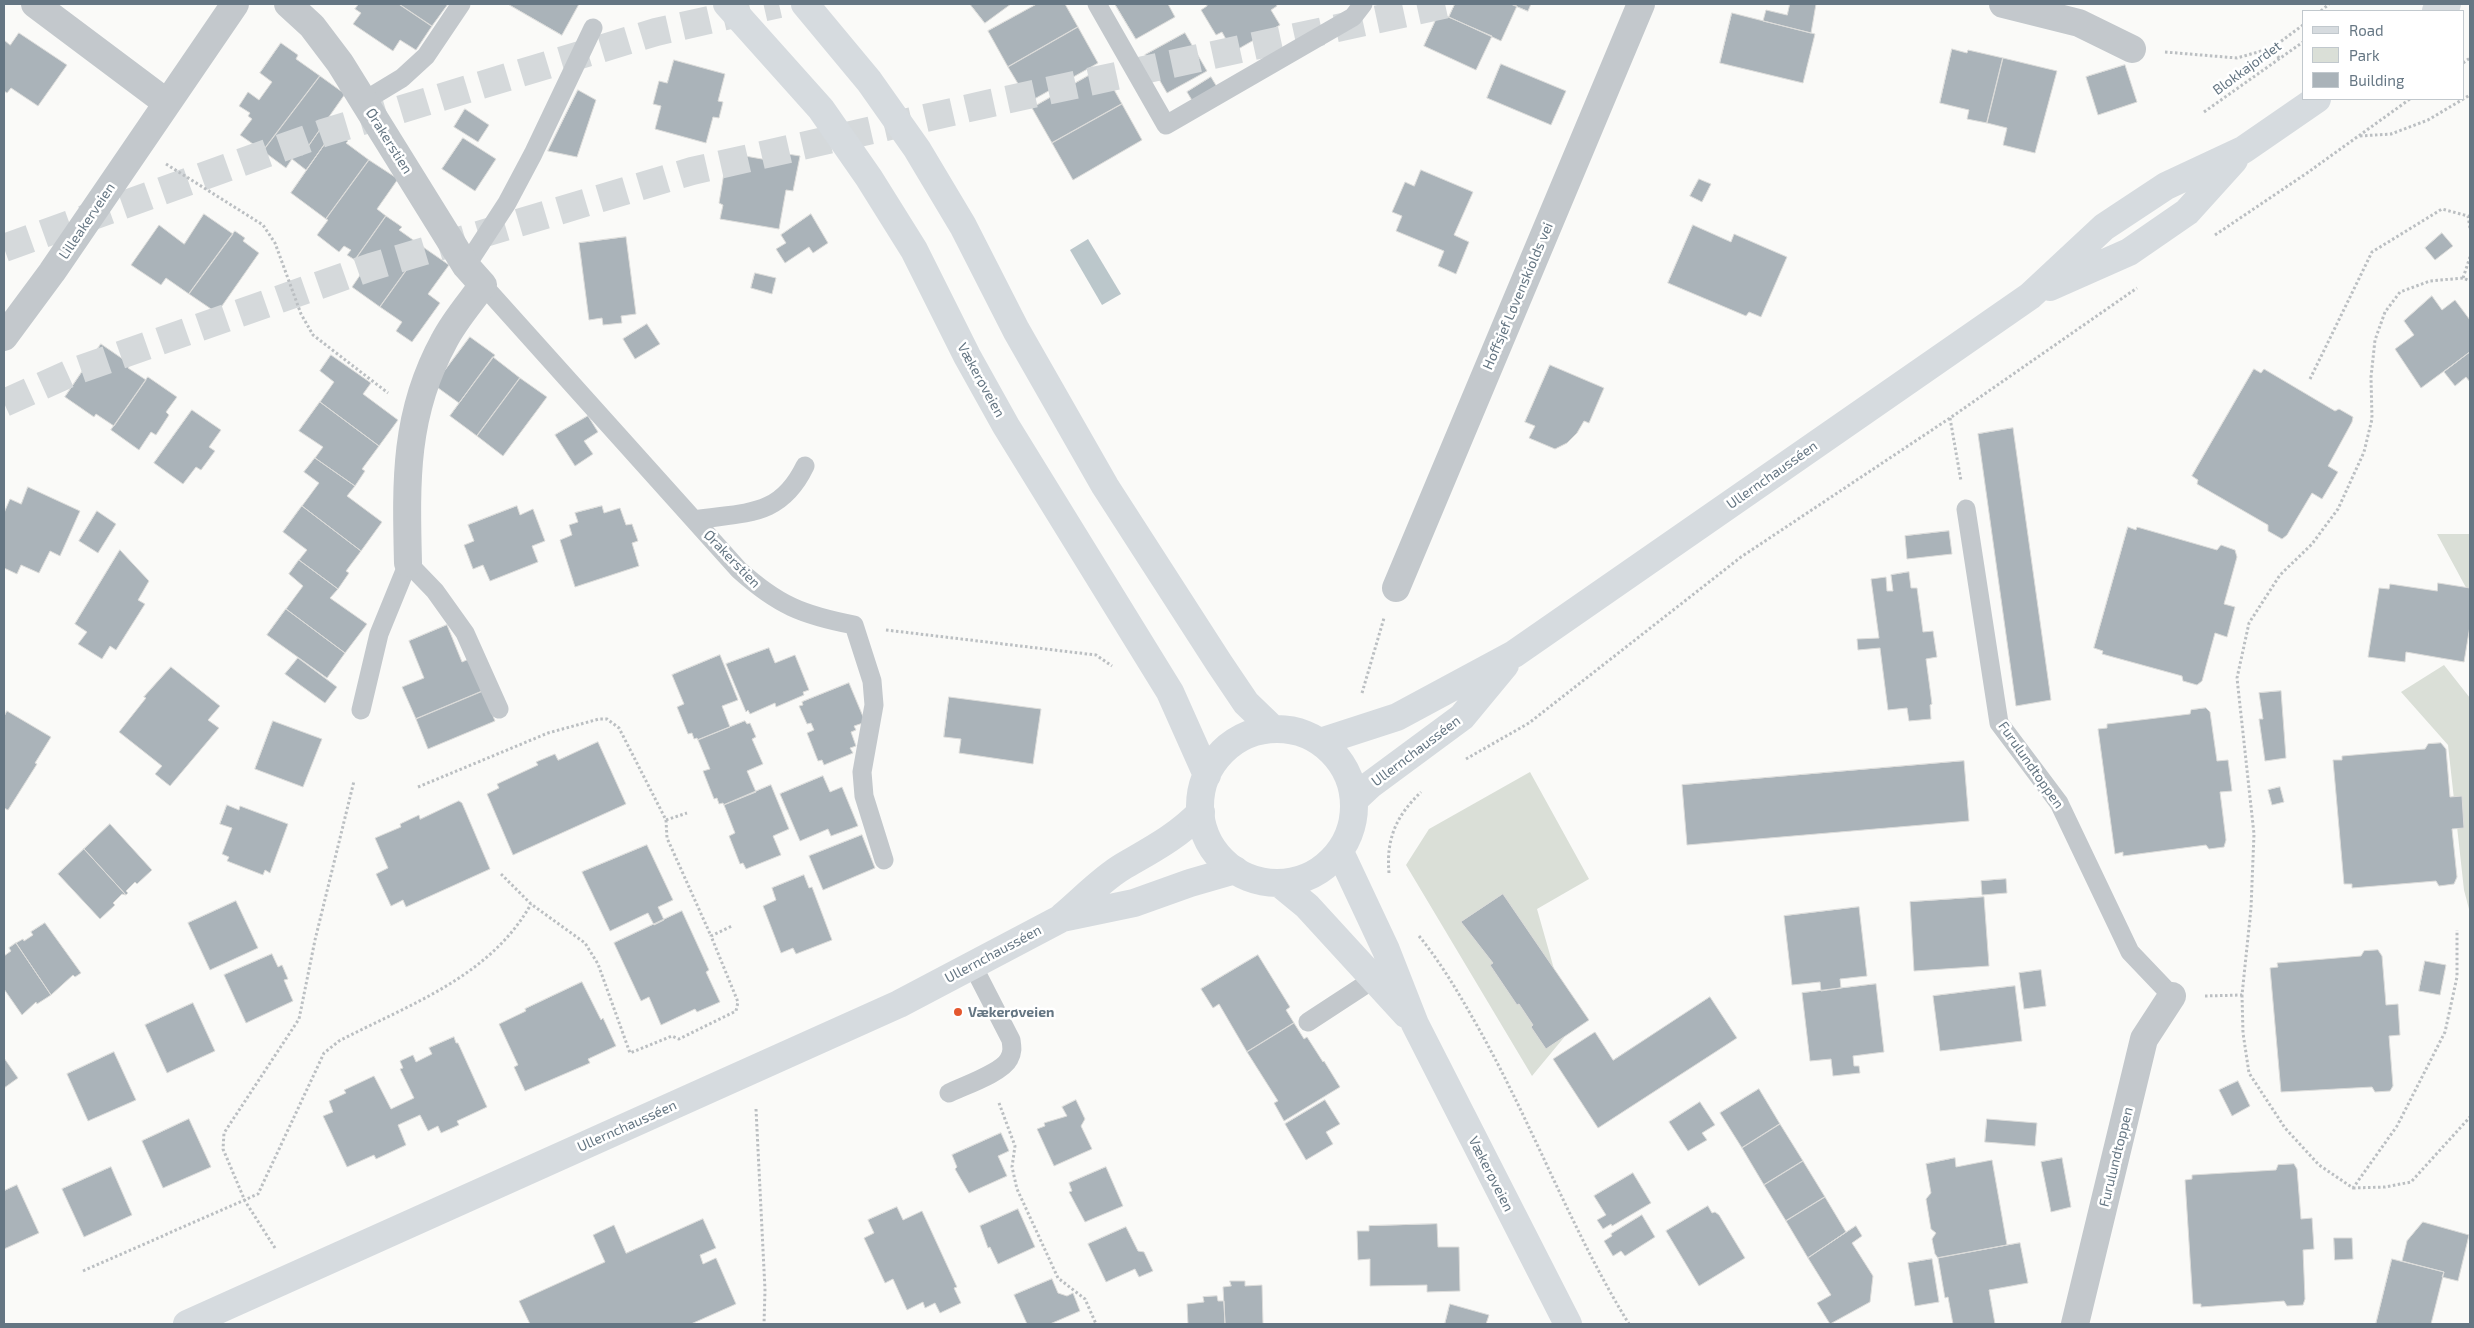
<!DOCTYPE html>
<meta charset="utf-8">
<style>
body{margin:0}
#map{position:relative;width:2474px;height:1328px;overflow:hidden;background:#fafaf8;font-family:"Exo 2",sans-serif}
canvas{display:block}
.frame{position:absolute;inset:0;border:5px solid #657683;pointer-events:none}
.legend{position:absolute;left:2302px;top:10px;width:162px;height:90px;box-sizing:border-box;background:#fff;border:1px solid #c1c8cd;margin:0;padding:6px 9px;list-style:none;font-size:15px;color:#657683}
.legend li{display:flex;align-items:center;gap:10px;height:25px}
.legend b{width:25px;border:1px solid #c1c8cd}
</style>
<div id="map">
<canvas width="2474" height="1328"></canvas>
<div class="frame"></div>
<ul class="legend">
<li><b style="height:6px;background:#d6dbdf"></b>Road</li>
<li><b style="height:14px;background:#dadfd7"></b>Park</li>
<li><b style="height:14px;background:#aab3b9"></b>Building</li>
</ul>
</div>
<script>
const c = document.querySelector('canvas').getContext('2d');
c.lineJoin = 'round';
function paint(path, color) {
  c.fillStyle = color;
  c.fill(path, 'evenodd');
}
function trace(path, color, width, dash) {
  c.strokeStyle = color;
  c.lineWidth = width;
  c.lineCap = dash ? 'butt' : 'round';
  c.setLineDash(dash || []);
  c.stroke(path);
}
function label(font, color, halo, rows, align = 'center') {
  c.font = font + ' "Exo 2",sans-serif';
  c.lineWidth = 5;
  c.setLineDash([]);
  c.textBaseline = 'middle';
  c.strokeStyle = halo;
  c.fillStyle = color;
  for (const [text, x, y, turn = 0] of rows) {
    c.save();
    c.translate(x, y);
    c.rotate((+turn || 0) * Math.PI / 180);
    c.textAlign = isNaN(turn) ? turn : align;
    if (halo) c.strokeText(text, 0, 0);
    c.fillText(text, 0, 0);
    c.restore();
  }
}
const green = new Path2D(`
 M2437 534H2470V595Z
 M2444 665 2470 698V913L2464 890 2448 745 2401 692Z
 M1530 772 1589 879 1537 909 1571 1029 1532 1076 1406 865 1429 829Z`);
const water = new Path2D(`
 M1088 239 1121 294 1102 305 1070 250Z`);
const building = new Path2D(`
 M359 4H399L432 26 416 50 400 40 393 51 353 24 361 13 355 9Z
 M399 4H448L432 26Z
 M508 4H579L562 35Z
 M970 4H1011L985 23Z
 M1037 4H1065L1078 27 1008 67 988 31Z
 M1115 4H1168L1175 17 1136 39Z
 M1206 4H1276L1277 6 1271 10 1280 25 1233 52 1222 32 1216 35 1201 10 1207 6Z
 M1455 4H1511L1517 6 1501 41 1449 17Z
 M1511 4H1531L1528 11Z
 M1790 4H1816L1811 33 1763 21 1766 10 1787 15Z
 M1439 13 1492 36 1476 70 1424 46Z
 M1732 13 1815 34 1803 83 1720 63Z
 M1078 27 1098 63 1029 102 1008 67Z
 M19 33 67 65 38 106 11 88 7 93 4 91V40L10 45Z
 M1185 33 1207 71 1167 93 1145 55Z
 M281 43 298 55 296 59 320 76 263 151 240 135 252 119 248 116 250 113 239 106 248 92 259 100 272 82 260 73Z
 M1952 49 1967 53 1968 50 2003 58 1987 123 1967 119 1969 110 1940 103Z
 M2003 58 2057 71 2035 153 2003 145 2007 128 1987 123Z
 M674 60 725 74 718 101 723 102 719 118 713 117 706 143 655 129 661 106 653 104 659 81 667 83Z
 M1501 64 1566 91 1551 125 1487 98Z
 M2125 65 2137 102 2098 115 2086 77Z
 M1102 68 1122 104 1052 143 1032 108Z
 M320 76 345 94 302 155 297 151 286 168 263 151Z
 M1211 77 1220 92 1196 107 1187 92Z
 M578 90 596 100 577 157 548 151Z
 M1122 104 1142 140 1073 180 1052 143Z
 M465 109 489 125 478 142 454 127Z
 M324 124 334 131 306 170 292 159 297 151 302 155Z
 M334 131 348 141 346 143 369 160 326 219 291 193Z
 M463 138 496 159 475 191 442 169Z
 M775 152 800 156 793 191 786 190 779 229 720 219 723 205 719 203 724 173H730L734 154 773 161Z
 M369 160 398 179 377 209 386 216 355 260 347 255 351 250 344 246 339 252 317 235 328 220 326 219Z
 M1421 170 1473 192 1454 235 1469 242 1456 274 1438 266 1444 251 1396 231 1402 216 1392 212 1405 182 1414 186Z
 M1699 179 1711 184 1702 202 1690 196Z
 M204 214 233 234 189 294 166 278 161 285 131 265 159 225 184 244Z
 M811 214 828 243 813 253 809 247 785 263 776 249 786 243 781 235Z
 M386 216 402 227 399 230 423 247 380 307 352 287 369 262 365 267 355 260Z
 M1693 225 1731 242 1734 234 1787 257 1761 317 1749 312 1746 316 1668 283Z
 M235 231 245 238 243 241 259 253 217 313 189 294Z
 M2442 233 2453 246 2435 260 2425 248Z
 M626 237 636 314 621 316 622 323 603 325 602 318 589 320 579 243Z
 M423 247 449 265 428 294 440 303 412 342 396 331 402 322 380 307Z
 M755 273 776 278 772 294 751 288Z
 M2432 296 2442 310 2455 300 2470 320V352L2421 388 2395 349 2414 335 2404 321Z
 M647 324 660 344 635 359 623 339Z
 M470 337 495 355 459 403 434 385Z
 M101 344 130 364 128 368 146 380 114 426 96 414 94 417 65 397Z
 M2470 352V382L2466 377 2455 386 2444 372Z
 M331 355 371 383 363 394 398 420 379 446 320 402 334 382 320 371Z
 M493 357 520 378 477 436 450 416Z
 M1550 365 1604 388 1589 423 1584 421 1577 433 1567 443 1555 449 1529 438 1535 426 1525 422Z
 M2254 369 2261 373 2264 369 2335 411 2339 409 2353 417 2352 422 2328 466 2338 472 2322 499 2312 493 2287 535 2282 539 2268 531V525L2197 484 2198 480 2192 476Z
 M148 377 177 397 166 412 169 415 156 435 151 432 139 450 111 430Z
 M520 378 547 397 503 456 477 436Z
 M320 402 379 446 362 469 365 471 355 486 315 458 323 447 299 431Z
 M192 410 221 430 209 447 215 451 201 470 196 467 183 484 154 463Z
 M588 416 598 432 584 441 593 454 575 466 555 435Z
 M2013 428 2051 700 2016 706 1978 434Z
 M315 458 355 486 347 496 382 522 361 551 302 506 319 483 304 472Z
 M28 487 80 511 60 556 50 551 39 573 21 565 17 574 4 568V513L10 499 21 504Z
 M302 506 361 551 346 571 349 573 338 589 299 560 307 550 283 532Z
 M517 506 520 515 533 509 545 541 532 546 538 562 490 581 483 565 473 569 464 545 474 541 468 525Z
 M602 506 604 513 620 508 626 525 632 524 638 541 632 543 639 566 575 587 560 540 572 535 569 525 578 522 575 513Z
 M97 511 116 524 98 553 79 541Z
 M2128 527 2136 530 2137 527 2217 550 2221 545 2235 550 2237 557 2224 604 2235 607 2227 637 2215 633 2202 681 2197 685 2183 681 2182 676 2102 654 2103 651 2094 648Z
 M1949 531 1952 554 1907 559 1905 536Z
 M120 550 149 581 138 600 145 604 116 650 110 646 102 659 78 644 87 632 75 624Z
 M299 560 338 589 330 598 367 624 345 653 286 609 303 586 289 574Z
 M1909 572 1911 588H1917L1923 632 1933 631 1937 657 1926 659 1932 704 1930 705 1931 719 1909 721 1907 708 1888 710 1880 648 1858 650 1857 639 1879 638 1871 579 1886 577 1887 591H1893L1891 575Z
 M2438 583 2470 588V626L2464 662 2406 652 2405 662 2368 657 2379 588 2389 589 2390 584 2437 591Z
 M286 609 345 653 327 678 267 635Z
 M447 625 462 662 469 659 483 691 416 719 402 687 424 678 409 641Z
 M769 648 775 663 795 655 809 690 803 692 804 695 776 707 775 703 750 714 748 710 746 712 726 664Z
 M720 655 738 700 722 706 730 727 698 740 697 738 694 739 692 733 688 734 677 707 684 704 672 675Z
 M298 658 337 687 325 703 285 674Z
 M171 667 220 706 208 720 219 728 170 786 155 774 162 766 119 732 146 698 144 697Z
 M849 683 864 719 863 723 854 726 856 730 851 732 856 746 850 748 853 753 824 765 822 760 818 761 807 733 814 730 811 723 807 724 799 706 803 705 802 702Z
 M483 691 495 721 428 749 416 719Z
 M2281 691 2286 758 2265 761 2259 719H2263L2259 693Z
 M949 697 1041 709 1033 764 959 753 961 739 944 737Z
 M2206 708 2210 712 2217 761 2228 760 2232 791 2220 792 2226 840 2224 847 2209 849 2206 845 2123 856V852L2115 854 2098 729 2107 728V724L2190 714 2191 710Z
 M7 711 51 737 35 763 37 764 8 810 4 808V717Z
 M273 721 322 739 303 787 255 769Z
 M745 721 747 724 750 723 756 737 752 739 763 764 747 771 756 792 724 805 723 803 719 804 717 798 714 799 703 771 710 769 698 740Z
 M598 742 626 804 513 855 487 794 499 788 497 784 538 765 536 762 555 754 558 760Z
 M2441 743 2446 749 2450 797 2462 796 2464 828 2452 829 2457 877 2454 884 2439 886 2436 881 2352 888V884H2344L2333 760H2342V756L2425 749 2428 744Z
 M1964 761 1969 821 1687 845 1682 785Z
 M823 776 830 792 842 787 858 826 831 836 828 829 800 841 780 794Z
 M771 785 789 829 773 836 781 855 746 869 743 863 740 864 729 836 735 833 724 805Z
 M2280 787 2284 802 2272 805 2268 790Z
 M459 801 462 803 490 869 406 907 403 900 391 906 376 874 388 868 375 838 401 827 400 824 419 815 420 819Z
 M227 805 239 810 240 806 288 824 270 873 265 870 263 875 227 861 229 857 222 854 232 828 220 824Z
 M110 824 152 870 137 884 135 882 126 891 128 893 126 895 84 849Z
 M862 835 875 868 823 890 809 856Z
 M647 845 673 900 658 907 664 920 654 925 648 913 610 931 582 872Z
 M84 849 126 895 122 894 113 903 115 905 100 919 58 874Z
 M804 875 809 888 812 887 832 940 796 954 793 948 781 953 763 906 776 900 772 888Z
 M2006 879 2007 893 1982 895 1981 881Z
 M1503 894 1589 1020 1546 1049 1531 1027 1533 1025 1519 1004 1517 1005 1490 965 1493 963 1461 922Z
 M1984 897 1989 966 1914 971 1910 902Z
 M236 901 258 948 210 970 188 923Z
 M1859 907 1867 976 1840 979 1841 988 1821 991 1820 982 1792 985 1784 916Z
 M682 911 709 970 706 972 720 1002 697 1012 695 1009 661 1025 649 997 641 1001 614 943Z
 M45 923 81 973 75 977 73 975 51 995 16 943 23 939 24 941 33 935 31 932Z
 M16 943 51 995 37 1004 36 1002 22 1015 4 989V956L11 951 9 948Z
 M2378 950 2382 956 2386 1005 2398 1004 2400 1035 2389 1036 2393 1086 2390 1091 2375 1092 2372 1087 2281 1092 2270 968 2278 967 2277 963 2361 956 2364 951Z
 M272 954 278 967 282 965 288 979 284 980 293 1001 246 1023 224 975Z
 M1258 955 1290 1007 1286 1010 1294 1023 1247 1052 1219 1004 1213 1008 1201 989Z
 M2425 961 2446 965 2440 995 2419 991Z
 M2041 970 2046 1006 2024 1009 2019 973Z
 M582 982 601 1020 603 1018 616 1046 588 1059 590 1063 525 1091 514 1067 518 1065 499 1024 526 1011 525 1009Z
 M1876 984 1884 1052 1853 1056 1854 1066H1859L1860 1073 1833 1076 1831 1059 1810 1061 1802 993Z
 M2015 986 2022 1041 1940 1051 1933 996Z
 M1710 997 1737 1038 1598 1128 1553 1059 1595 1032 1613 1060Z
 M193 1003 215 1051 167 1073 145 1025Z
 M1294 1023 1304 1039 1307 1037 1323 1062 1324 1061 1340 1087 1284 1121 1274 1103 1278 1101 1247 1052Z
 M454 1037 456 1043H458L487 1107 457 1121 459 1125 441 1133 438 1126 428 1131 420 1115 398 1125 406 1145 376 1159 374 1155 347 1167 323 1116 333 1112 329 1101 346 1093 344 1090 374 1076 391 1109 414 1098 400 1069 403 1068 400 1061 413 1055 416 1062 432 1054 429 1048Z
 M114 1052 136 1100 88 1121 67 1074Z
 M4 1058 18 1078 4 1088Z
 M2238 1081 2250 1106 2232 1116 2219 1090Z
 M1759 1089 1780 1124 1742 1148 1720 1113Z
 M1076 1100 1085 1119 1081 1126 1092 1149 1054 1166 1037 1129 1045 1126 1044 1123 1067 1116 1062 1107Z
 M1325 1100 1340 1124 1326 1132 1333 1144 1306 1160 1285 1124Z
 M1700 1102 1715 1125 1702 1133 1707 1140 1688 1151 1669 1122Z
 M189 1119 211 1167 163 1188 142 1141Z
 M1987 1119 2037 1123 2035 1146 1985 1142Z
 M1780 1124 1803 1161 1764 1185 1742 1148Z
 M1001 1133 1009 1151 998 1156 1007 1176 969 1193 955 1169 957 1167 952 1155Z
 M1955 1158 1956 1167 1992 1160 2007 1245 1938 1258 1935 1254 1932 1239 1936 1233 1931 1229 1926 1199 1931 1193 1926 1164Z
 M2062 1158 2071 1207 2051 1212 2041 1162Z
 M1803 1161 1825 1197 1786 1221 1764 1185Z
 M2294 1164 2297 1169 2301 1219 2312 1218 2314 1249 2303 1250 2305 1299 2303 1305 2287 1306 2284 1301 2201 1307V1304H2193L2185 1180 2192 1179V1175L2276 1170 2278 1165Z
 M111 1167 132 1215 84 1237 62 1189Z
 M1106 1167 1123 1206 1085 1222 1069 1192 1072 1191 1069 1183Z
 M1633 1173 1651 1203 1612 1226 1611 1224 1603 1229 1597 1220 1606 1215 1594 1196Z
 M17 1185 39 1233 4 1249V1191Z
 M1825 1197 1846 1232 1808 1258 1786 1221Z
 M1708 1206 1712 1213 1715 1212 1719 1215 1745 1258 1699 1286 1666 1231Z
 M897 1207 903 1220 922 1211 957 1287 954 1288 961 1303 940 1313 935 1303 925 1308 923 1302 907 1310 893 1279 885 1283 864 1238 874 1233 868 1220Z
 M1018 1209 1035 1247 998 1264 990 1247 988 1248 980 1226Z
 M1642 1215 1655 1237 1625 1256 1621 1251 1613 1256 1604 1241 1612 1236 1611 1234Z
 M703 1219 716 1248 700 1255 703 1264 716 1258 736 1304 691 1324H530L519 1301 605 1262 593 1235 614 1225 626 1253Z
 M2423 1222 2469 1235 2458 1281 2442 1277 2444 1272 2402 1261 2407 1241Z
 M1437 1224 1438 1247H1459L1460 1291 1427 1292V1285L1370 1286V1259L1358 1260 1357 1231H1369V1226Z
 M1856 1226 1862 1236 1852 1243 1873 1276 1870 1302 1830 1324 1817 1303 1831 1295 1808 1258Z
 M1126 1227 1138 1251 1144 1252 1153 1271 1139 1277 1135 1269 1106 1282 1088 1244Z
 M2334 1238H2352L2353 1259 2335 1260Z
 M2020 1243 2028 1283 1989 1290 1995 1324H1953L1948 1297 1945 1298 1938 1258Z
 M1932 1259 1939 1302 1915 1306 1908 1263Z
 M2392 1259 2444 1272 2431 1324H2376Z
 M1052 1279 1058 1293 1067 1296 1073 1293 1080 1311 1050 1324H1027L1014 1295Z
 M1230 1281H1245V1286L1262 1285 1263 1324H1225L1223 1287 1231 1286Z
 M1217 1296 1218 1301H1224L1225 1324H1188L1187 1304 1204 1302 1203 1297Z
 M1450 1304 1489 1315 1486 1324H1445Z`);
const trunkTunnel = new Path2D(`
 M4 248 323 133 656 32 779 4
 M4 403 75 371 371 267 692 171 987 104 1448 4`);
const path = new Path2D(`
 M2321 11 2329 4
 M2272 48 2279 58
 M2165 52 2237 58 2272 48 2303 25
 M2463 63 2470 58
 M2204 112 2303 42
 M2360 136 2391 134 2428 120 2470 95
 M166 164 263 225 275 243 301 314 313 335 388 393
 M2215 235 2307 173 2410 99
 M2463 278 2470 257
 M2310 379 2372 252 2442 209 2468 216 2470 228
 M1950 418 1961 481
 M886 630 1096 655 1112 666
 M1362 693 1384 618
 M1466 759 1529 723 1741 557 1950 418 2137 288
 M418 787 548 733 599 719H607L619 728 666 820 687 813
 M666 820 667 838 711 936
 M1389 873C1386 839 1396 816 1421 792
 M501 874 531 904 585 943 598 964 630 1053 672 1036 679 1039 736 1011 738 1002 711 936 732 926
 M1419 936C1441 963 1458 992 1475 1022 1531 1120 1570 1228 1629 1324
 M2242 995 2243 1033 2249 1073 2285 1128 2319 1165 2353 1188 2397 1126 2445 1032 2457 977V930
 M2205 996 2242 995 2251 908 2254 834 2237 678 2249 623 2280 575 2312 544 2338 509 2364 452 2372 419 2371 377 2375 340 2385 312 2400 292 2430 281 2463 278 2470 281
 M999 1103 1015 1146 1012 1167 1017 1189 1058 1278 1085 1299 1096 1324
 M756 1109 765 1290 764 1324
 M2353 1188 2385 1187 2411 1182 2470 1117
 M275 1248 245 1201 223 1149 224 1133 299 1019 315 940 354 781
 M83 1271 258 1194 324 1053 339 1041C410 1004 490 977 531 904`);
const service = new Path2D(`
 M1097 4 1166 125 1353 17 1363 4
 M364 101 402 78 426 56 461 4
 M466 266 507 203 533 154 593 28
 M483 285 739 570C778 605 802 615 854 625L872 681 874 705 862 772 864 796 884 860
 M1966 509 1999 723 2059 803 2130 952 2172 996
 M694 520C745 512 780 518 805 466
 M361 710 379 634 408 563 435 591 465 633 499 709
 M1308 1022 1383 973
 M949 1093C963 1086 1002 1073 1009 1059 1013 1052 1012 1047 1011 1040L972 964`);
const minor = new Path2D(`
 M35 4 167 103
 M288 4 312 26 340 63 466 266 483 285C470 303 454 321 444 341 404 414 406 482 408 563
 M2003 4 2079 23 2132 49
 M4 337 52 272 235 4
 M1396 588 1641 4
 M2075 1324 2144 1039 2172 996`);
const secondary = new Path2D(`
 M1063 916C1081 901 1102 879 1122 867 1151 850 1177 837 1201 812
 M187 1324 899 1004 1062 918 1134 903 1190 883 1235 870`);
const primary = new Path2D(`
 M727 4 821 109 869 178 914 250 967 356 1006 426 1170 692 1207 775
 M805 4 869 81 917 149 963 226 1016 330 1105 486 1219 663 1246 703 1273 729
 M2436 11 2447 4
 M2050 287 2129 252 2187 212 2234 160
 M1200 806a77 77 0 1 1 154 0a77 77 0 1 1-154 0Z
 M1320 742 1397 717 1514 654 2030 296 2104 227 2166 186 2243 150 2317 99
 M1354 800 1370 785 1462 717 1505 665
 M1340 852 1386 950 1415 1024 1568 1324
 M1279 883 1307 906 1406 1014`);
const markers = [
 [958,1012,5,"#e4572e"]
];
const streetNames = [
 ["Blokkajordet",2247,68,-36],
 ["Ørakerstien",389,141,58],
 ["Lilleakerveien",87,221,-56],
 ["Hoffsjef Løvenskiolds vei",1518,296,-67],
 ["Vækerøveien",981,380,61],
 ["Ullernchausséen",1772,475,-35],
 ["Ørakerstien",732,559,46],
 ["Ullernchausséen",1416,751,-37],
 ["Furulundtoppen",2031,765,55],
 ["Ullernchausséen",993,954,-28],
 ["Ullernchausséen",627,1126,-24],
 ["Furulundtoppen",2116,1157,-76],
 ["Vækerøveien",1491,1174,63]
];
const poiNames = [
 ["Vækerøveien",968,1012]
];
paint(green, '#dadfd7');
paint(water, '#bbc7cb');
paint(building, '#aab3b9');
trace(building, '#dcdcda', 1);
trace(trunkTunnel, '#d5d9db', 28, [28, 14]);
trace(path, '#bbbfc2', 3, [2.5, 2.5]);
trace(service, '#c3c8cc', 19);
trace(minor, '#c3c8cc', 28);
trace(secondary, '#d6dbdf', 28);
trace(primary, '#d6dbdf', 28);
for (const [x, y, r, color] of markers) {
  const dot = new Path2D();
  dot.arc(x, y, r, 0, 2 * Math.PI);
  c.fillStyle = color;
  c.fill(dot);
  trace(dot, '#fff', 2);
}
label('14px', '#657683', '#fff', streetNames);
label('bold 14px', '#657683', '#fff', poiNames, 'left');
</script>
